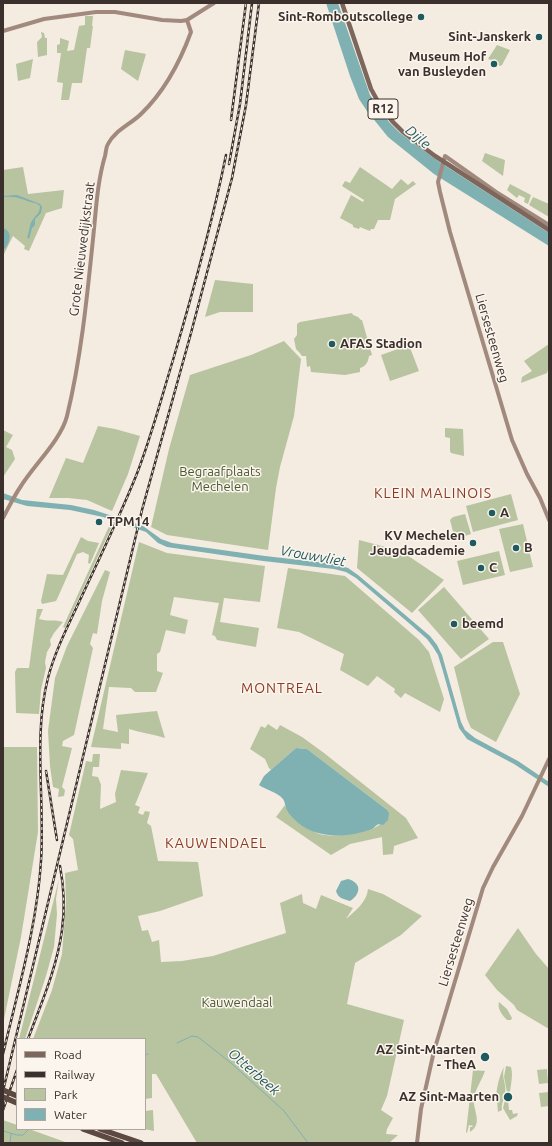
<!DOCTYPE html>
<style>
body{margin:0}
#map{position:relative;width:552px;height:1146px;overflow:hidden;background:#f4ebe1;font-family:Ubuntu,sans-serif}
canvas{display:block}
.frame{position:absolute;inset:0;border:4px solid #3b302b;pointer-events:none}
.legend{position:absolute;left:16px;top:1038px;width:130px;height:92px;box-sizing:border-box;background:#fbf5ee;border:1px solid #aea6a0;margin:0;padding:5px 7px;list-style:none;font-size:12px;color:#3b302b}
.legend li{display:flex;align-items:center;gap:8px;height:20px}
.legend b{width:20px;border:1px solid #aea6a0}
</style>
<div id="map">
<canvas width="552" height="1146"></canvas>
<div class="frame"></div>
<ul class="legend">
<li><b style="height:5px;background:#7d675c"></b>Road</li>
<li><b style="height:5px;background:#3b302b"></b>Railway</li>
<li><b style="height:11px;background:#b8c4a0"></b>Park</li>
<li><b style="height:11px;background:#7fb0b2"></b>Water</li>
</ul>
</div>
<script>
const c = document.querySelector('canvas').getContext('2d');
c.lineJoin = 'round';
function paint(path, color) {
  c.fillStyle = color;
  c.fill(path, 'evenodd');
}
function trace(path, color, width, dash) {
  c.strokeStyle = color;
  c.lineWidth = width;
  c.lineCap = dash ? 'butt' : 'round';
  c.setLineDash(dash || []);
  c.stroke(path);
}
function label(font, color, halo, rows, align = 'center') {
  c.font = font + ' Ubuntu,sans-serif';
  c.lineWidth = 3;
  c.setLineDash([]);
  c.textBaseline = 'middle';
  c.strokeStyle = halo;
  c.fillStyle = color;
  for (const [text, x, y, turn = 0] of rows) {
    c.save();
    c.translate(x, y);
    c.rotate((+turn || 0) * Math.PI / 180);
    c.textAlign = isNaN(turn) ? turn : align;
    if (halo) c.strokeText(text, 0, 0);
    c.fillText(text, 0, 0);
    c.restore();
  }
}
const green = new Path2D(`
 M85 16H93L92 26H93L90 48H87L82 83H72L69 100H61L63 83 57 82 61 53H57V45L60 44V38L69 41 67 51 74 50 79 26 85 25Z
 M41 32 44 33 45 38H47V55L38 57 37 42 42 37Z
 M497 45 510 50 502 65 500 66 491 61 492 60 488 59Z
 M125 50 146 54 138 81 121 69Z
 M33 59 30 78 18 81 16 64Z
 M485 153 505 160 503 176 482 161Z
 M23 167 28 194 64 190 62 208 46 213 29 251 24 249 25 246 13 236 3 256V170Z
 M360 167 392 189 401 179 408 185 413 181 416 184 395 199 390 220H378L374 229H371L370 231 360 227 359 229 353 227V225L340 218 351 195 363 202 364 200 342 186 345 181 350 183Z
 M510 184 531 195 528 204 524 202 525 198 519 195 517 198 507 190Z
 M533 197 549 204V217L529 205Z
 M215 280 253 284V312H220L205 317Z
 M352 313 353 315 358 317 361 320H362L372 355 369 356C368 362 366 366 360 368V372L345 375 311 372 310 366 307 367 306 356H302L299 352 296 349 294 339 297 335V324L300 322Z
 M284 341 301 359 294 416 280 467 276 488 268 550 167 535 151 527 169 449 190 375 251 355Z
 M549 344V366L547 373 521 383 522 377 532 371 524 361Z
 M409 345 419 371 390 381 381 355Z
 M98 426 115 429 140 436 128 474 112 511 87 500 68 498H49L66 458 83 463Z
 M445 428 463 429 464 456 451 453 450 451V438L445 437Z
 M3 430 13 435 6 447 12 450 15 459 3 477Z
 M511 494 518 520 473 532 466 506Z
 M465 514 471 534 455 539 450 520 453 517Z
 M111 522H114L65 628 63 627Z
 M523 524 533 567 510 572 499 529Z
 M81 537 88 541 99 543 90 564 88 563 89 555 83 552 77 554 58 597 56 601 42 604 41 601 47 574 63 575Z
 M359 540 401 551 444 580 412 613 357 568Z
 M139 542 167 553 265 566 260 602 224 598 220 622 259 628 256 647 217 640 215 636 212 635 219 603 174 597 170 615 188 620 185 634 166 630 160 652 157 654V671L163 673 156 692H135L131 688 109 687 103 729 118 732 116 715 157 711 165 738C153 734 141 733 129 729V744L121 743V749L91 747Z
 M499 551 505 575 463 585 457 561Z
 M288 568 345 576 419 640 429 652 444 699 440 712 405 693 401 698 394 692 395 689 377 676 368 686 340 670 344 654 299 632 277 628Z
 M105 570 110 572 102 601 97 634 93 633 90 644 93 648 74 735 63 741 62 746 72 748 62 787 65 790 64 796 58 797 59 789 53 787 50 766 48 731 55 678 67 646Z
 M444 587 489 639 461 659 418 610Z
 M37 609H43L39 619C47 622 55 619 63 622L54 633 50 640 51 645 47 652 45 662 46 668 41 690 39 714 16 713 15 672 17 668H29Z
 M493 642H503L520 694 496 742 471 728 467 719 454 667Z
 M268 724 277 730 280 725 302 737 324 753 406 818 418 838 394 846 393 854 383 855 382 837 350 844 331 855 276 817 285 805 286 808C295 816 307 828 317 833 328 839 372 833 380 824 383 820 384 813 386 809L307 749 296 748 271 770 269 768 265 759 250 749 261 726 265 728Z
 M3 747H37L38 832 21 937 3 1024Z
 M93 754H100L99 767H93L92 776 98 777 101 785 100 809 116 802 115 794 121 770 148 773 135 805 140 807 138 813 143 815 145 811 150 812 147 823 151 826 158 861 198 862 203 896 160 911 138 916 142 931 148 930 152 942 159 940 161 962 182 961 213 956 286 933 280 903 302 894 303 903 316 909 321 895 353 908 346 919C355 911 367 902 368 889L383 894 422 916 401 935 355 963 347 1004 404 1020 387 1096 381 1110 393 1118 387 1129 386 1134 398 1135 389 1143H197L156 1074H152V1098L145 1099V1039H33L52 990 62 954 66 902 65 873 78 870 73 839 69 835 86 761 92 762Z
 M59 879 56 899 57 914 54 947 46 976 25 1039H19Z
 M518 928 536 954 549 969V1029L517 1010 514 1005 497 990 485 975Z
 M499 1002 507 1009 512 1018 511 1020H507C502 1015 497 1008 499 1002Z
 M506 1066 511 1067C514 1078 509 1088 510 1099L508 1100 509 1110H512L513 1114 518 1113 517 1116 510 1120 503 1108 507 1092 504 1077Z
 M504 1067C501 1078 507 1084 505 1094 504 1100 501 1104 502 1110L498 1112 497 1101H496C496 1090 499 1076 504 1067Z
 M547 1069 548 1083 539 1084 537 1070Z
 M473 1070 485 1071C482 1080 476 1088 474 1097 472 1110 484 1123 470 1132V1127H472L473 1126 469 1125 467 1133 466 1132Z
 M549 1092V1106L541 1107 539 1093Z
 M153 1110 154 1131 144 1129 145 1111Z
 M3 1120 17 1125V1129H29L68 1143H3Z`);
const water = new Path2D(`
 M326 3H338L370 95 389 122 400 133 438 161 549 233V246L434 174 388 137 367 111 359 99 350 76Z
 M17 195 40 204 42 207 41 213 35 219V225L32 228 29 239 27 237C30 231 29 225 32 221 35 215 40 214 40 206 36 202 31 203 25 200 17 197 12 196 3 197V196Z
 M3 228C13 232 10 241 5 249L3 248Z
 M3 493 22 500 71 505 94 510 143 526 161 539 172 543 265 556 335 564 348 568 358 575 430 636 437 645 442 655 461 722 465 730 475 738 518 761 549 782V787L514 764 467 739 459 728 442 668 438 655 433 647 427 639 410 624 356 578 346 572 334 569 263 561 167 547 158 543 146 532 103 517 70 510 27 506 3 499Z
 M296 748 307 749 386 809 389 813 388 820 383 825 379 824C376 825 374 828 372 829 346 839 312 839 293 818 290 815 287 811 286 808 285 805 285 802 283 799 277 792 266 790 259 785L264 776Z
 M348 879C362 883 361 894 350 901 343 899 338 898 336 891L341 881Z`);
const stream = new Path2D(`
 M177 1043 192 1036 198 1037 231 1063 284 1111 308 1143
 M145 1055 148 1054
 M3 1131 17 1135H23L29 1129
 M10 1143 11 1134`);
const secondary = new Path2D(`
 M3 31 44 19 96 12H115L162 20 181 21 187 20 214 3
 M549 225 496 192 445 156 438 182 440 192 450 232 512 440 527 474 540 498 549 520
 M3 518C9 507 14 496 21 486 34 465 61 440 67 416 81 358 87 298 93 239 96 211 97 183 105 156 106 152 106 147 108 144 114 131 131 124 141 114 165 91 180 62 191 32L187 20
 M417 1143 421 1109 434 1051 483 888 493 867 522 816 549 759`);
const primary = new Path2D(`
 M342 3 371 89 381 107 393 122 403 132 435 156 549 230`);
const highway = new Path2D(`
 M83 1129 122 1143
 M100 1129 141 1143`);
const rail = new Path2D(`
 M231 120 246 3
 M229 164 240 104 252 3
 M46 771 57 840
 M28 1039C41 1004 57 968 62 930 65 909 64 887 60 866
 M3 1054C18 990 37 926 41 861 45 802 33 735 48 678 55 651 68 626 80 600 99 559 119 518 136 476 151 438 161 399 173 360 193 292 212 225 226 155
 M3 1091 142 510 191 333 232 178 246 105 259 3
 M3 1110 17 1070`);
const highwayBridge = new Path2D(`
 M3 1090 17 1096
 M3 1097 17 1103`);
const markers = [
 [421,17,4,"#1f5a5e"],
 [539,37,4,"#1f5a5e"],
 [494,64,4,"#1f5a5e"],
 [332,344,4,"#1f5a5e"],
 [492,513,4,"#1f5a5e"],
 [99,522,4,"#1f5a5e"],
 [473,543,4,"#1f5a5e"],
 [516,548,4,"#1f5a5e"],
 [481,568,4,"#1f5a5e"],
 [454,624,4,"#1f5a5e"],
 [485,1057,5,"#1f5a5e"],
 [508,1097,5,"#1f5a5e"]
];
const shields = [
 [383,109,30]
];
const shieldNames = [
 ["R12",383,109]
];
const poiNames = [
 ["Sint-Romboutscollege",413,17],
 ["Sint-Janskerk",531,37],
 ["Museum Hof",486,57],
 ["van Busleyden",486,72],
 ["AFAS Stadion",340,344,"left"],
 ["A",500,513,"left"],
 ["TPM14",107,522,"left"],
 ["KV Mechelen",465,536],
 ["Jeugdacademie",465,551],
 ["B",524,548,"left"],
 ["C",489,568,"left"],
 ["beemd",462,624,"left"],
 ["AZ Sint-Maarten",476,1050],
 ["- TheA",476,1065],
 ["AZ Sint-Maarten",499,1097]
];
const streetNames = [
 ["Grote Nieuwedijkstraat",82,249,-83],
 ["Liersesteenweg",492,338,74],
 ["Liersesteenweg",456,942,-73]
];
const parkNames = [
 ["Begraafplaats",220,472],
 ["Mechelen",220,487],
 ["Kauwendaal",237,1003]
];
const waterNames = [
 ["Dijle",418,137,40],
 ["Vrouwvliet",313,556,10],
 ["Otterbeek",254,1072,41]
];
const neighbourhoodNames = [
 ["KLEIN MALINOIS",433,493],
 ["MONTREAL",282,688],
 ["KAUWENDAEL",216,843]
];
paint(green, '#b8c4a0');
paint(water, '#7fb0b2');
trace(stream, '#7fb0b2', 1);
trace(secondary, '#a18a7d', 4);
trace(primary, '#7d675c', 4.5);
trace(highway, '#5c4a42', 5.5);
trace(rail, '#3b302b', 2.5);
trace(rail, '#fbf5ee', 1, [3]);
trace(highwayBridge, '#5c4a42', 5.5);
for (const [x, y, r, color] of markers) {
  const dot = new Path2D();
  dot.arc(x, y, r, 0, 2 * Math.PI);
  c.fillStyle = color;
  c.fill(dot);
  trace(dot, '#fbf5ee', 1.5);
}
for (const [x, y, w] of shields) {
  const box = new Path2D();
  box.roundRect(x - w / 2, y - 10, w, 20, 3);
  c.fillStyle = '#fbf5ee';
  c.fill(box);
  trace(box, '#3b302b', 1);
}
label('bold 12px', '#3b302b', null, shieldNames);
label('bold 13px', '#3b302b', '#fbf5ee', poiNames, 'right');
label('13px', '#3b302b', '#fbf5ee', streetNames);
label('13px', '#4a5a2e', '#fbf5ee', parkNames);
label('italic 14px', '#1f5a5e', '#fbf5ee', waterNames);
c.letterSpacing = '1px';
label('14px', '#8c3b22', '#fbf5ee', neighbourhoodNames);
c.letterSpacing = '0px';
</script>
